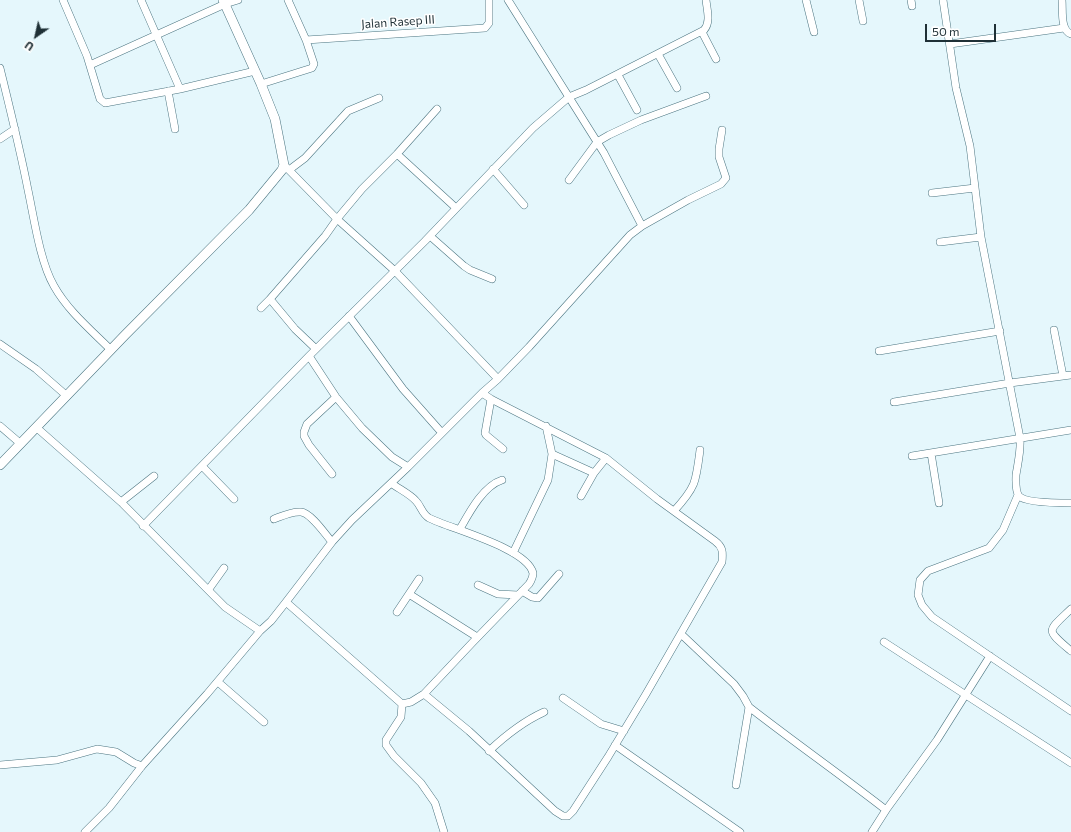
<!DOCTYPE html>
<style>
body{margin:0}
#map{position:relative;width:1071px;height:832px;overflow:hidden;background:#e5f7fc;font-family:Commissioner,sans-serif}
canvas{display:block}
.north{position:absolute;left:16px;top:16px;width:40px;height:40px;-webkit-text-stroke:3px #fff;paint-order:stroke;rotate:214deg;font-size:11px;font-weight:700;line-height:16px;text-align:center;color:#1f3036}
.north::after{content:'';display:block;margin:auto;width:14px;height:18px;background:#1f3036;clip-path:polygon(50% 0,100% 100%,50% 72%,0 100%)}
.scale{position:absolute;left:925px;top:24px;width:71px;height:18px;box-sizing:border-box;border:2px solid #1f3036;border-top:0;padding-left:5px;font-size:12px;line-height:14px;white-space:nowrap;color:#1f3036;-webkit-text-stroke:3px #fff;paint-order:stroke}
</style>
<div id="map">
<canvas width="1071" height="832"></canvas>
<div class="north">U</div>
<div class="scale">50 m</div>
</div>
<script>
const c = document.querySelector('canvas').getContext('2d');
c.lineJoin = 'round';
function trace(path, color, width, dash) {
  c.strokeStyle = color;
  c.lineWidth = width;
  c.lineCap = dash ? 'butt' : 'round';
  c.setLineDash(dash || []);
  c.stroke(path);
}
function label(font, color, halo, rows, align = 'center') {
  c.font = font + ' Commissioner,sans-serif';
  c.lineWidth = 3;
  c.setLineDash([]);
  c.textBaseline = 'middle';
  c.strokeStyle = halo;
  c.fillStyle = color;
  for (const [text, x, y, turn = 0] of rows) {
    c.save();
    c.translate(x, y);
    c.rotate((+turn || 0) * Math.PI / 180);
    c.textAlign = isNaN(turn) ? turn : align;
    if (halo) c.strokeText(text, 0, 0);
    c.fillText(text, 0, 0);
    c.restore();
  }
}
const minor = new Path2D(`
 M63 0 87 56 100 99 105 103 180 89 255 71
 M141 0 180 89
 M508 0 604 153 642 226
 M806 0 814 32
 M859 0 863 21
 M911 0 912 6
 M943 0 956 88 970 146 981 237 1020 438C1021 451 1018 462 1016 475 1016 481 1015 491 1019 496 1025 503 1061 503 1071 503
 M1062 0C1063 10 1060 30 1071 34
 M702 32 716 59
 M306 40 485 28 489 23V0
 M950 44 1064 28
 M658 54 677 88
 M90 65 225 4 238 0
 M0 68C10 109 20 149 28 190 34 218 40 262 54 286 68 311 91 330 111 350
 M618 75 637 110
 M261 84 312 68 314 64 306 40 288 0
 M168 91 175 129
 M0 139 15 129
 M397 154 456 208
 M284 165 337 219 395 271 498 379
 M493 169 524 205
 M289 170 305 158 348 111 379 98
 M569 180 597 142 609 135 641 120 706 96
 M932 193 975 188
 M430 236 464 266 470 270 492 279
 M940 242 981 237
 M270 299 325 236 337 219 362 189 397 154 437 109
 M261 308 270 299 295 329 316 349
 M349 316 403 389 442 433
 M1054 330 1063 376
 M0 344 36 369 67 396
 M879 351 1000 331
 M309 356 336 397 362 428 392 457 408 467
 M491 399 485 433 486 435 503 449
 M894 402 1010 383 1071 375
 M0 426 21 444
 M546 426 552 454 594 473 606 458
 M37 428 121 502 225 607 260 631 271 621 286 602 402 704 411 702 424 694 469 731 555 811 563 816H568L573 811 608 757 646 694 722 562C723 552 723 547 715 541L657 499 606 458 491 399 482 393
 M931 453 939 503
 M912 456 1071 430
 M202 466 234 499
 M332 474 309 445 304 436V432L307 424 336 397
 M391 483C399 489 410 494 416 501 421 506 422 514 429 518 451 529 527 548 533 573 533 577 531 581 529 584L472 643 424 694
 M1018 495 1003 530 989 548 928 571 920 580 918 595 922 605 932 617 1071 711
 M581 496 594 473
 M121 502 154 476
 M674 511C696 487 696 482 700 450
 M274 519C282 516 292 511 301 512 311 513 325 534 332 542
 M143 526 309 356 425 241 533 128 569 97 586 90 704 30C711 22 707 10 706 0
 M460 529C469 513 483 486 502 480
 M513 553 548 480 552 454
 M478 585 498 594 518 595
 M209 589 224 568
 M522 591 532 597 538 598 559 574
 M409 594 477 637
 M286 602 332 542 352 520 408 467 482 393 498 379 529 347 630 235 642 226 688 200 721 184 726 178 719 157V149L722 130
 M1071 609C1047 632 1045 629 1071 651
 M397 612 419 579
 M681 634 734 684 743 696 749 707 736 785
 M884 642 1071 763
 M218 682 264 722
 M563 698 601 724 624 731
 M402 704 401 717 386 740V745L394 756 421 783 435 803 444 832
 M749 707C794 742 841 775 886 810L937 740 990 656
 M615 745 740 832
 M489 751C506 735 522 722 544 712
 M0 765 57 760 97 749 116 752 134 763 142 766
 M85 832 109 808 142 766 207 694 260 631
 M872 832 886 810`);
const tertiary = new Path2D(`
 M0 465 125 335 249 210 282 170 284 165 275 119 261 84 223 0`);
const streetNames = [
 ["Jalan Rasep III",398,22,-4]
];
trace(minor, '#4c7581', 8);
trace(tertiary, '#4c7581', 10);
trace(minor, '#fff', 7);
trace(tertiary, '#fff', 9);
label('12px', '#1f3036', '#fff', streetNames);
</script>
